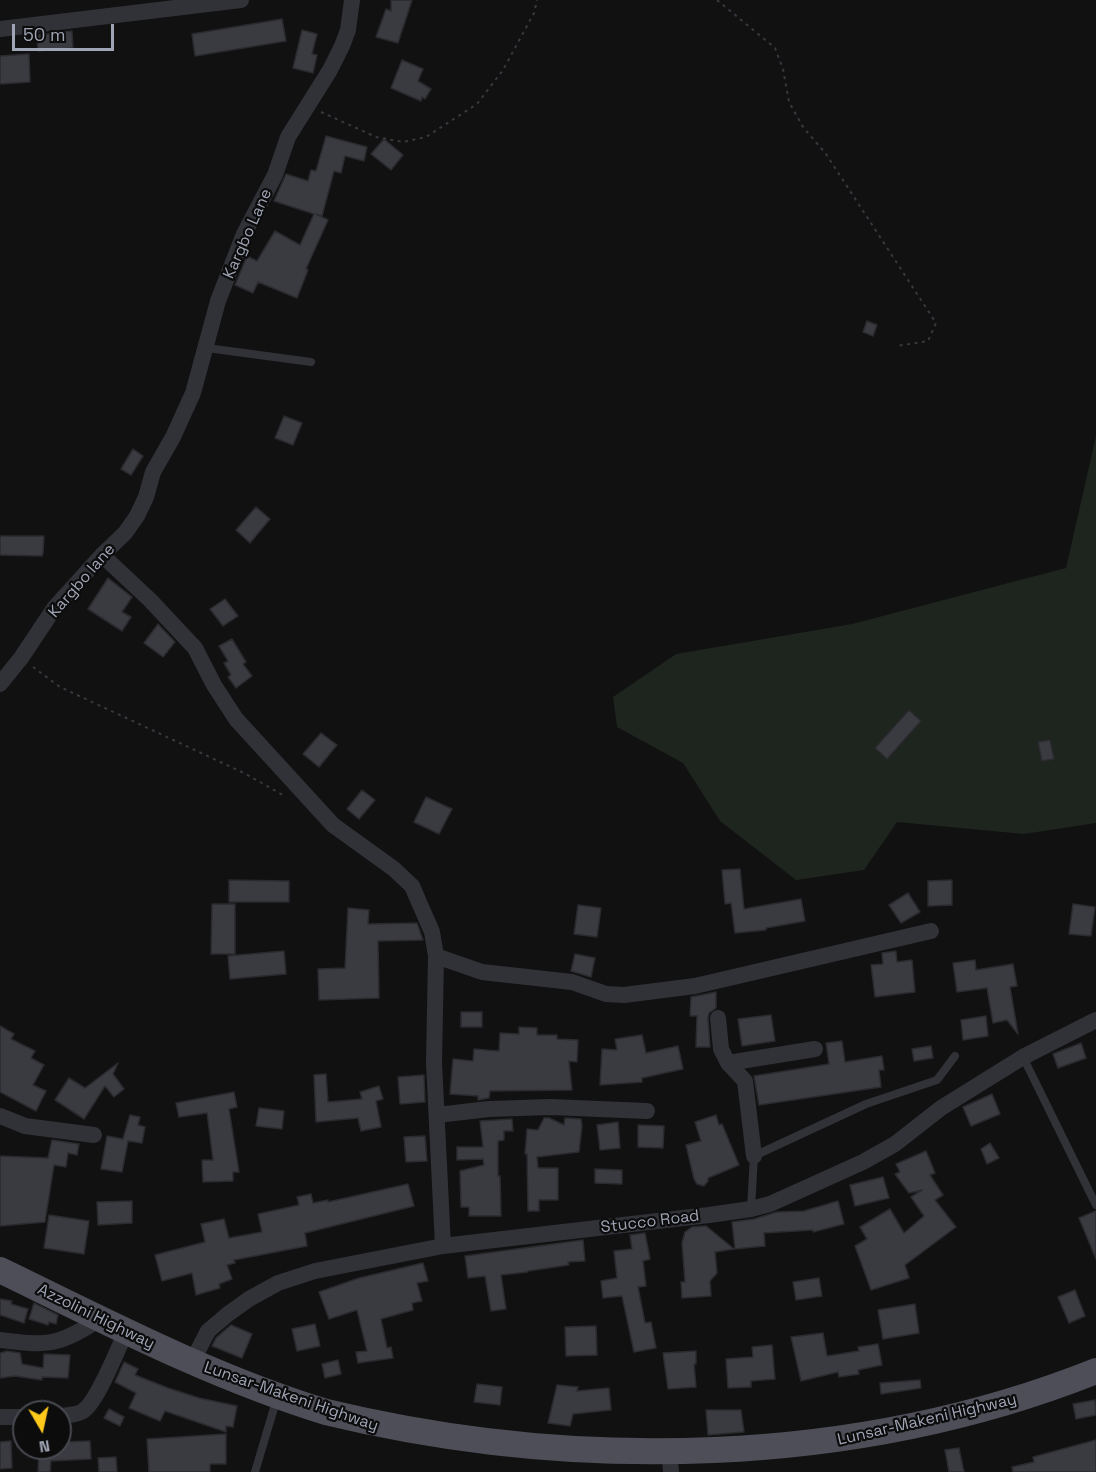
<!DOCTYPE html>
<style>
body{margin:0}
#map{position:relative;width:1096px;height:1472px;overflow:hidden;background:#111112;font-family:"Space Grotesk",sans-serif}
canvas{display:block}
.north{position:absolute;left:12px;top:1400px;width:60px;height:60px;box-sizing:border-box;background:#0c0c0d;border:2px solid #474950;border-radius:50%;rotate:171deg;font-size:16px;font-weight:700;line-height:24px;text-align:center;color:#a0a5b5}
.north::after{content:'';display:block;margin:auto;width:21px;height:27px;background:#ffc91c;clip-path:polygon(50% 0,100% 100%,50% 72%,0 100%)}
.scale{position:absolute;left:12px;top:24px;width:102px;height:27px;box-sizing:border-box;border:3px solid #a0a5b5;border-top:0;padding-left:8px;font-size:18px;line-height:21px;white-space:nowrap;color:#a0a5b5;-webkit-text-stroke:4px #0c0c0d;paint-order:stroke}
</style>
<div id="map">
<canvas width="1096" height="1472"></canvas>
<div class="north">N</div>
<div class="scale">50 m</div>
</div>
<script>
const c = document.querySelector('canvas').getContext('2d');
c.lineJoin = 'round';
function paint(path, color) {
  c.fillStyle = color;
  c.fill(path, 'evenodd');
}
function trace(path, color, width, dash) {
  c.strokeStyle = color;
  c.lineWidth = width;
  c.lineCap = dash ? 'butt' : 'round';
  c.setLineDash(dash || []);
  c.stroke(path);
}
function label(font, color, halo, rows, align = 'center') {
  c.font = font + ' "Space Grotesk",sans-serif';
  c.lineWidth = 4.5;
  c.setLineDash([]);
  c.textBaseline = 'middle';
  c.strokeStyle = halo;
  c.fillStyle = color;
  for (const [text, x, y, turn = 0] of rows) {
    c.save();
    c.translate(x, y);
    c.rotate((+turn || 0) * Math.PI / 180);
    c.textAlign = isNaN(turn) ? turn : align;
    if (halo) c.strokeText(text, 0, 0);
    c.fillText(text, 0, 0);
    c.restore();
  }
}
const green = new Path2D(`
 M1096 436V823L1024 834 897 822 864 870 796 880 720 821 683 763 617 727 613 697 676 654 852 624 1066 568Z`);
const building = new Path2D(`
 M391 0H412L398 43 376 37 386 9 391 11Z
 M282 19 286 41 195 56 192 34Z
 M302 30 317 34 312 54 317 55 313 73 293 68Z
 M72 31 73 48 38 51 37 35Z
 M29 54 30 82 0 84V56Z
 M402 60 423 69 418 81 431 89 425 99 422 97 421 101 391 88Z
 M326 136 367 147 364 161 345 156 341 173 334 171 322 216 316 214 328 220 306 269 308 270 297 298 258 282 253 293 235 285 247 256 257 261 275 231 300 245 314 214 274 201 286 174 308 181 311 170 316 171Z
 M384 139 403 155 391 170 371 154Z
 M867 321 877 325 873 336 863 332Z
 M284 416 302 423 293 445 275 438Z
 M133 449 143 456 131 475 121 469Z
 M256 507 270 519 250 543 236 530Z
 M0 536H44L43 553 42 556 0 555Z
 M108 578 132 597 122 612 131 617 122 631 88 609Z
 M225 599 238 616 223 626 210 609Z
 M158 624 175 642 163 657 144 643Z
 M232 639 246 662 243 664 252 676 236 688 228 677 231 675 224 663 228 661 219 646Z
 M909 710 921 721 887 759 875 748Z
 M321 733 337 745 319 767 303 754Z
 M1050 740 1054 759 1042 761 1038 742Z
 M362 790 375 800 359 819 347 809Z
 M426 797 452 809 439 834 414 822Z
 M740 869 744 909 801 899 805 921 766 928V930L735 933 731 903 725 904 722 870Z
 M229 880 289 881V902H229Z
 M952 880V905L928 906V881Z
 M908 893 920 912 901 923 889 905Z
 M212 904H235V954H211Z
 M1073 904 1095 907 1091 936 1069 934Z
 M578 905 601 908 597 937 574 934Z
 M348 908 369 910 368 924 417 923 423 940 378 941 379 998 319 1000 318 969 345 968Z
 M284 951 286 974 230 979 228 956Z
 M896 951 897 962 912 960 915 992 875 997 871 965 883 964 882 953Z
 M575 954 595 958 591 977 571 971Z
 M975 960 976 970 1013 964 1017 986 1010 987 1018 1034 1007 1020 993 1023 987 988 957 992 953 963Z
 M716 992V1008L709 1013 708 1018 710 1047H696L697 1016H690L691 997Z
 M461 1012H482V1027H461Z
 M771 1015 775 1041 742 1046 738 1019Z
 M986 1016 988 1036 963 1040 961 1020Z
 M0 1026 14 1034 11 1039 35 1051 31 1058 44 1065 33 1085 46 1091 36 1111 0 1092Z
 M519 1027 537 1028V1035H557V1039L578 1040 577 1062 569 1061 572 1090 490 1091 489 1098 478 1100V1096L450 1094 453 1059 473 1061 474 1049 499 1051 500 1033 519 1034Z
 M642 1035 646 1053 678 1046 683 1069 642 1078V1082L600 1085 602 1049 617 1050 615 1039Z
 M842 1041 845 1062 882 1056 884 1070H879L881 1087 759 1105 754 1076 829 1064 826 1043Z
 M1081 1043 1086 1058 1058 1068 1053 1054Z
 M931 1046 933 1058 914 1061 912 1049Z
 M118 1063 113 1074 124 1089 114 1097 105 1086 84 1119 55 1100 69 1078 85 1088Z
 M326 1074 328 1102 362 1099 360 1092 379 1086 383 1099 376 1101 381 1127 361 1131 358 1118 316 1122 314 1075Z
 M424 1075 425 1102 400 1104 398 1077Z
 M234 1092 237 1107 229 1109 239 1172H233V1181L203 1182 202 1160H213L207 1113 179 1117 176 1103Z
 M992 1094 1000 1114 971 1126 963 1107Z
 M259 1108 284 1111 282 1129 256 1126Z
 M130 1115 140 1117 138 1125 145 1127 142 1143 128 1141 122 1172 101 1169 107 1136 123 1139Z
 M716 1115 719 1125 722 1124 739 1165 708 1178V1181L704 1186 697 1184 694 1179 686 1145 701 1141 695 1122Z
 M544 1118H549L564 1125 565 1118 581 1119 582 1126 579 1152 537 1157 538 1168H558V1200H539V1211H528L527 1154H525L527 1129 538 1130Z
 M512 1119 513 1131H504V1140L498 1141V1176H500L501 1216H469V1207H461L460 1171 484 1165 483 1159 457 1160V1147H483L480 1121Z
 M618 1122 620 1148 600 1150 597 1125Z
 M638 1125 664 1126 663 1148 638 1147Z
 M425 1136 427 1161 406 1162 404 1137Z
 M52 1140 79 1144 77 1155 68 1153 66 1167 54 1165 45 1222 0 1226V1156L48 1158Z
 M990 1143 999 1158 987 1164 981 1149Z
 M926 1151 935 1173 930 1175 943 1195 935 1200 956 1227 905 1265 909 1278 871 1290 855 1246 867 1239 860 1227 890 1209 904 1233 924 1216 911 1197 922 1190 909 1193 895 1174 900 1172 896 1164Z
 M595 1169 622 1170V1184L595 1183Z
 M883 1177 889 1198 855 1206 850 1185Z
 M408 1184 414 1206 305 1233 307 1246 234 1260 235 1263 227 1265 232 1279 219 1284 220 1288 196 1295 192 1273 162 1281 155 1255 205 1242 201 1224 224 1219 229 1238 262 1232 258 1214 299 1205 297 1197 311 1194 313 1203 328 1200V1202Z
 M132 1201V1223L98 1225 97 1202Z
 M838 1201 844 1224 813 1232V1230L764 1233 765 1246 735 1249 732 1222 754 1219 777 1212 804 1211Z
 M1096 1211V1259L1079 1218Z
 M49 1215 89 1221 84 1254 44 1248Z
 M706 1226 734 1249 715 1252 717 1273 710 1281 711 1296 682 1298 681 1282H685L682 1243 685 1232 692 1227Z
 M645 1233 650 1259 643 1261 646 1286 638 1287 645 1323 651 1322 656 1348 634 1352 622 1296 603 1298 601 1281 617 1278 614 1251 632 1249 630 1235Z
 M583 1240 585 1261 568 1262 569 1265 528 1271V1272L501 1275 506 1309 491 1311 485 1276 468 1278 465 1256Z
 M423 1263 428 1281 417 1283 422 1301 412 1303 413 1310 381 1319 387 1348 391 1347 393 1358 358 1363 356 1352 367 1351 357 1310 329 1319 319 1292 359 1278Z
 M819 1278 822 1296 796 1300 793 1282Z
 M1075 1290 1085 1316 1069 1323 1058 1297Z
 M0 1299 12 1301 11 1304 28 1309 24 1323 0 1315Z
 M34 1303 58 1315 56 1324 49 1322 48 1325 29 1319Z
 M915 1304 919 1333 883 1339 878 1310Z
 M315 1324 320 1346 297 1351 292 1329Z
 M231 1325 252 1334 242 1358 212 1346 216 1338Z
 M596 1326 597 1355 566 1356 565 1327Z
 M823 1333 827 1356 859 1351 858 1347 878 1344 882 1365 858 1370 859 1374 839 1377 838 1372 801 1381 791 1337Z
 M772 1345 775 1379 751 1381V1387L728 1388 726 1359 753 1357 752 1347Z
 M7 1351 20 1353 22 1364 43 1368 44 1354 70 1355 68 1378 42 1377V1380L15 1376 0 1378V1353Z
 M696 1351V1364H694L696 1387 668 1389 663 1353Z
 M338 1360 341 1374 325 1378 322 1364Z
 M124 1362 138 1369 135 1375 168 1388 199 1398 237 1406 233 1427 226 1426V1432L165 1411 160 1421 129 1408 136 1393 115 1382Z
 M920 1380 921 1388 881 1394 880 1383Z
 M477 1384 502 1387 500 1405 474 1402Z
 M557 1385 578 1387 577 1391 609 1388 611 1410 573 1414 570 1426 548 1423Z
 M1095 1400 1096 1415 1076 1419 1073 1404Z
 M109 1409 124 1417 120 1426 104 1418Z
 M706 1410H741L744 1432 708 1435Z
 M226 1434V1464H210V1472H149L147 1439Z
 M1096 1440V1472H1013L1012 1467 1034 1462 1033 1457Z
 M11 1441 12 1468 0 1469V1442Z
 M90 1441 91 1459 51 1461 50 1472H38L39 1448 61 1449 60 1442Z
 M959 1448 964 1472H949L945 1450Z
 M116 1457 117 1472H99L98 1458Z`);
const path = new Path2D(`
 M717 0 775 48 783 69 789 102 803 127 826 154 936 323 928 341 897 346
 M321 112 376 137 403 142 426 137 477 104 503 70 534 13 537 0
 M33 667 60 687 246 774 286 797`);
const lane = new Path2D(`
 M207 348 311 362
 M1023 1057 1096 1205
 M751 1209 754 1156 866 1104 937 1080 955 1056
 M255 1472 277 1398`);
const street = new Path2D(`
 M0 29 241 0
 M102 555 150 600 195 648 214 685 236 719 333 825 394 869 412 886 432 932 436 956 434 1063 443 1246
 M0 684 21 658 55 607 102 555 125 533 137 516 146 497 153 472 173 437 193 393 218 301 244 234 275 175 288 137 330 70 342 46 348 30 352 0
 M436 956 482 972 572 982 606 994 624 995 695 986 931 931
 M718 1018 721 1049 728 1063 745 1081 754 1156
 M728 1063 815 1049
 M437 1115 489 1109 551 1107 647 1111
 M0 1116 25 1126 94 1135
 M0 1340C48 1346 58 1346 100 1319
 M192 1362 208 1331 228 1314 249 1299 278 1283 315 1271 443 1246 709 1215 751 1209 770 1204 863 1162 895 1144 941 1108 1023 1057 1096 1020
 M60 1416C67 1415 78 1415 83 1411 98 1401 117 1350 126 1332
 M0 1417H24
 M670 1460 671 1472`);
const primary = new Path2D(`
 M0 1270C107 1322 212 1377 326 1412 575 1472 855 1467 1096 1371`);
const streetNames = [
 ["Kargbo Lane",248,234,-66],
 ["Kargbo lane",82,581,-49],
 ["Stucco Road",650,1222,-7],
 ["Azzolini Highway",96,1317,26],
 ["Lunsar-Makeni Highway",291,1397,19],
 ["Lunsar-Makeni Highway",927,1420,-13]
];
paint(green, '#1d251e');
paint(building, '#3a3a41');
trace(building, '#2b2a2f', 1.5);
trace(path, '#37393f', 2, [3, 4.5]);
trace(lane, '#313238', 8);
trace(street, '#313238', 16);
trace(primary, '#4d4e57', 26);
label('16px', '#a0a5b5', '#0c0c0d', streetNames);
</script>
